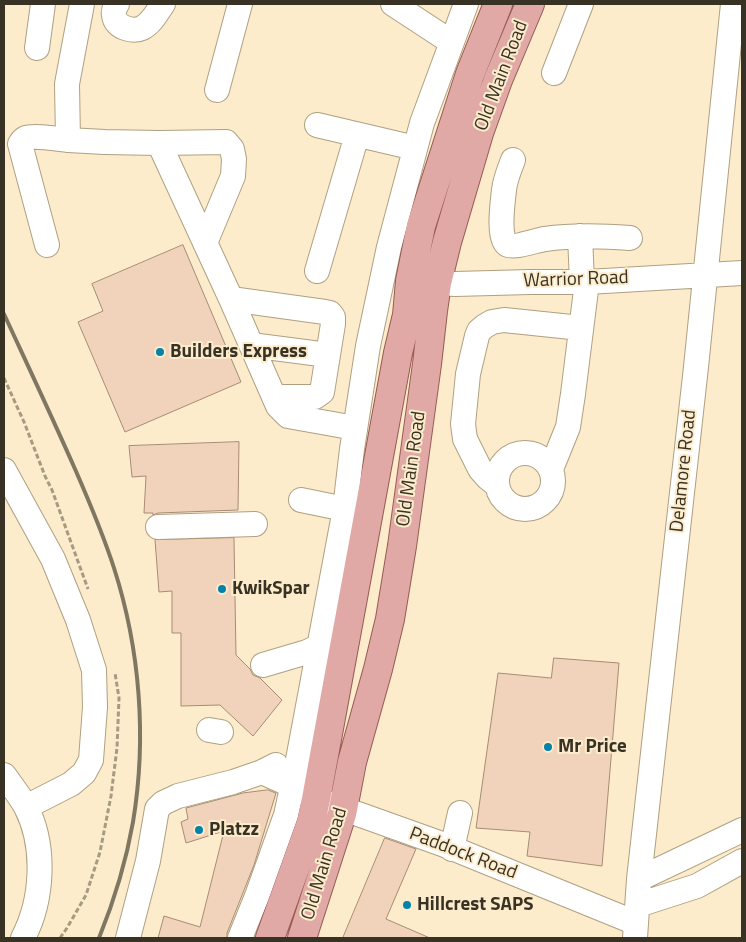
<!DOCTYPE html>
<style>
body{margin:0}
#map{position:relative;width:746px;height:942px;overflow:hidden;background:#fceccb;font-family:"Titillium Web",sans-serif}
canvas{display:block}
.frame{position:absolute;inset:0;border:5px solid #383225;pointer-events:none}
</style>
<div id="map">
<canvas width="746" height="942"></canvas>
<div class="frame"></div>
</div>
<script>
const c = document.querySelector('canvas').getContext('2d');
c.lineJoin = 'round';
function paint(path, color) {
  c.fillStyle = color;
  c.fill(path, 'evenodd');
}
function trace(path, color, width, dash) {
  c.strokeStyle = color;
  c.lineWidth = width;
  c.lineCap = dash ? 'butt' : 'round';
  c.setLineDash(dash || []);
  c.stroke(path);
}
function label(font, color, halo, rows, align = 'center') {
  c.font = font + ' "Titillium Web",sans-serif';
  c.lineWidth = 4;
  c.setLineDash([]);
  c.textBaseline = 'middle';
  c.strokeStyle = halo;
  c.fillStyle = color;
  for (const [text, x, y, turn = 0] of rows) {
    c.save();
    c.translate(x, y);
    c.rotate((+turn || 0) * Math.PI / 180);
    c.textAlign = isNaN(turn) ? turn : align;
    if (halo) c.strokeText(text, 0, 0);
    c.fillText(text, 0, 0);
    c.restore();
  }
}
const building = new Path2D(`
 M183 245 241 382 125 432 78 322 103 311 92 284Z
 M239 442 238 510 158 513 153 515V513H144L146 476 132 477 129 446Z
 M234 538 236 655 250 669 253 675 260 678 282 700 253 736 220 705 181 706V633H172V591L159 592 155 540Z
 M554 658 619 663 602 866 527 856 530 832 476 828 498 673 551 678Z
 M268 790 276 793 254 865 227 933V938H158L164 916 200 927 224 831 186 843 181 822 188 819 186 808 243 793Z
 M385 838 416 849 386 919 430 938H343Z`);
const path = new Path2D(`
 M4 378 24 422 45 476 52 490 88 589
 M60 938 67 928 86 895 100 852 111 796 117 748 119 698 115 673`);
const minor = new Path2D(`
 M82 4 67 84 68 140 105 142 159 143 231 299 278 406 288 416 355 428
 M117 4C115 7 113 11 114 15 115 28 133 32 142 28 152 23 157 12 163 4
 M393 4 451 42
 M37 48 43 4
 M554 73 581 4
 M217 90 240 4
 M317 125 415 148
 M159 143 226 142 232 149 234 159 233 176 205 243
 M513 160C509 170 505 180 504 190 503 200 497 240 508 245 515 248 537 240 545 239 573 235 602 236 630 238
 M580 236 582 282
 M47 245 20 144C22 141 22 140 26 138 34 135 58 139 68 140
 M317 271 357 135
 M419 282 455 284 530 282H587L742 273
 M231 299 325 312 330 313 333 317V324L322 392 315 397H274
 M251 345 328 355
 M497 481a28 28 0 1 1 56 0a28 28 0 1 1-56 0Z
 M551 469 568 427 573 394 587 282
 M4 470 53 559 78 620 94 670 95 707 91 760 84 773 71 784 26 807
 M497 485 488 478 480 469 465 439 463 424 468 374 477 336 479 331 485 326 492 322 504 320 581 328
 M301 500 345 509
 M158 527 255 524
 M263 665 307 652 320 646
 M209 730 221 732
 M262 772 280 780 316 799 442 844 636 923
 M4 775C11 785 20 796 26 807 46 846 43 900 23 938
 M452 849 460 813
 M639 879 742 830
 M638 905 697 886 742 861
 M128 938 148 861 157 809 163 803 178 796 233 782 262 772 276 765
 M240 938 257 896 286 815 297 765 345 509 352 449 368 346 389 247 422 123 466 4
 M635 938 639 879 696 367 733 4`);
const major = new Path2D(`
 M270 938 311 823 316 799 398 353 407 315 410 281 421 226 470 74 498 4
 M302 938 342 814 352 762 378 669 390 619 402 546 427 364 433 311 437 283 447 242 479 133 498 80 530 4`);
const rail = new Path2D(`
 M4 314C28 366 52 417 75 469 89 501 103 534 114 568 140 649 147 738 133 822 126 862 114 901 99 938`);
const markers = [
 [160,352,5,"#0482a7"],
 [222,589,5,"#0482a7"],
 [548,747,5,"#0482a7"],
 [199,830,5,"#0482a7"],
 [407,905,5,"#0482a7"]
];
const streetNames = [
 ["Old Main Road",502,76,-69],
 ["Warrior Road",576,280,-2],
 ["Old Main Road",412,469,-82],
 ["Delamore Road",684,471,-84],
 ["Paddock Road",463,854,21],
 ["Old Main Road",325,864,-73]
];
const poiNames = [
 ["Builders Express",170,352],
 ["KwikSpar",232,589],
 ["Mr Price",558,747],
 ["Platzz",209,830],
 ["Hillcrest SAPS",417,905]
];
paint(building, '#f1d3bb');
trace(building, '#a78b75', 1);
trace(minor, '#afa081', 26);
trace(major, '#985a52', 30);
trace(path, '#a69a82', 3, [5, 2.5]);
trace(minor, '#fff', 24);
trace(major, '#e0a9a6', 28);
trace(rail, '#807762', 4);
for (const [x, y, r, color] of markers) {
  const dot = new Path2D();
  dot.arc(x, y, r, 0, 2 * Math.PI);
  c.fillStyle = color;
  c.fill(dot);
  trace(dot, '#fceccb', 2);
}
label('19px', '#383225', '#fceccb', streetNames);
label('bold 19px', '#383225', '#fceccb', poiNames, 'left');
</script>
